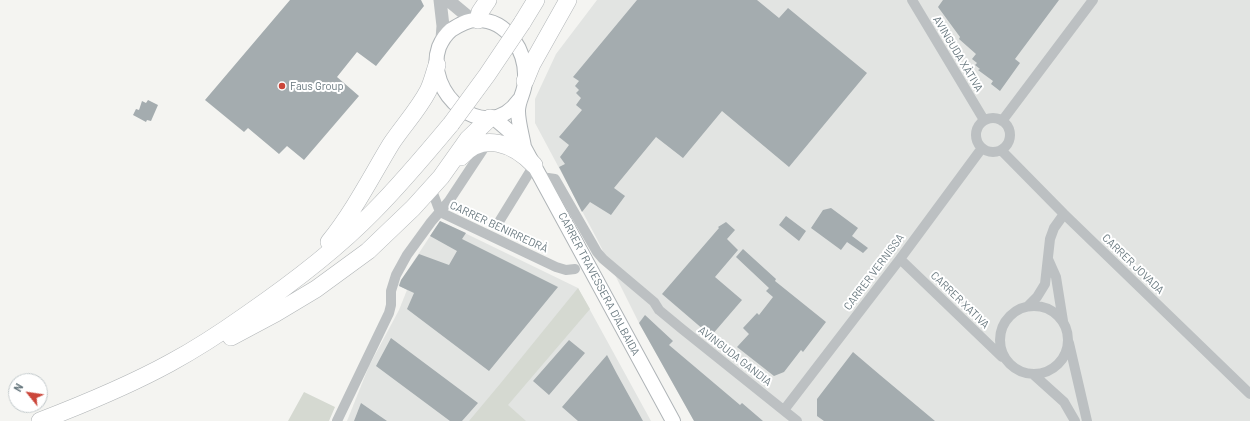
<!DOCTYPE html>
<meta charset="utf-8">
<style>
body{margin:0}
#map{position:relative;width:1250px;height:421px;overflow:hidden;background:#f4f4f1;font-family:Barlow,sans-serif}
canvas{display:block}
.north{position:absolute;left:8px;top:373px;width:40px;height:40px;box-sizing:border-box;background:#fff;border:1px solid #c2c9cb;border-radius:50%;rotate:300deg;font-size:11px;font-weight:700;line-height:16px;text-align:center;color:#67777e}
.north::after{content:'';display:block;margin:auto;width:14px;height:18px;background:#cb463a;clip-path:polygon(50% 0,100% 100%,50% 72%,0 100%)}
</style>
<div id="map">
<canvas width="1250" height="421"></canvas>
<div class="north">N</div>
</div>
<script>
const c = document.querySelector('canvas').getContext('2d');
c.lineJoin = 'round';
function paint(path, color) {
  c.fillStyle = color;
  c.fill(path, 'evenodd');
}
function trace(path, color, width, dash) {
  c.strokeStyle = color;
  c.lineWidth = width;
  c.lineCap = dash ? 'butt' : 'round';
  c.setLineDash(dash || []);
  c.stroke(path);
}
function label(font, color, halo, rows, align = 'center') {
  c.font = font + ' Barlow,sans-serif';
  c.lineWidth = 4;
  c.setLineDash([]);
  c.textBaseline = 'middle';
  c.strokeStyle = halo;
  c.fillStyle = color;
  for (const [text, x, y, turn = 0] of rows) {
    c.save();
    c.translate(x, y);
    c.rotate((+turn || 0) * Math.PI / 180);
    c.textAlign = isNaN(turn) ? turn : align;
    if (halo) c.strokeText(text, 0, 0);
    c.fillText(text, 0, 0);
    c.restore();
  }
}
const built = new Path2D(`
 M597 0H1250V421H694L639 323 597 239 535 123V99L556 54Z
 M440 221 578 288 651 421H347L369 366 399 310 407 290 398 285Z`);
const green = new Path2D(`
 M578 288 590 309 508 405 526 421H469L500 384Z
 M304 392 335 407 329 421H288Z`);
const building = new Path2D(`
 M290 0H421L424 6 376 66 357 52 337 77 359 96 304 160 287 146 279 154 248 128 244 132 205 100Z
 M637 0H757L779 18 788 8 867 73 789 167 722 111 683 158 656 137 614 188 625 196 611 215 590 202 582 212 559 167 565 164 560 157 569 145 559 137 582 110 576 105 581 98 576 93 579 90 575 86 579 81 573 77Z
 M943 0H1059L1015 59 1020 63 1000 91 991 84 993 81 978 70 980 69 975 65 977 63 972 59 976 54 959 39 960 37 938 7Z
 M148 100 158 105 151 121 147 120 146 122 133 115 136 109 139 110 142 101 146 103Z
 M831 208 858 228 852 236 868 248 863 253 847 242 841 250 811 228 823 210Z
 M786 216 806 231 799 241 779 225Z
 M440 221 466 233 462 239 558 287 489 371 407 309 414 293 399 286 401 280 419 254 449 265 457 251 430 236Z
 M726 222 735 230 727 239 738 250 715 277 742 300 711 336 662 294 719 228 718 227Z
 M743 249 776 279 775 281 826 322 803 352 801 350 784 372 774 376 737 347 749 334 743 328 757 313 759 315 773 297 766 291 769 288 736 257Z
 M645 315 673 341 669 345 740 405 742 403 763 421H694L639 323Z
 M391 338 478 403 462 421H450L376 366Z
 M569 340 585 353 549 395 533 381Z
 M853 352 880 375 935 421H824L817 416V399Z
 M607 355 617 374 643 421H578L562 407Z
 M361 403 387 421H354Z`);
const minor = new Path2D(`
 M912 0 984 120
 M976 135a17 17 0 1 1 34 0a17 17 0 1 1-34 0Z
 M1002 121 1093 0
 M1001 150 1064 214 1250 394
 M541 177 555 179 597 252 603 259 654 302 659 310 682 329 797 421
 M431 188 440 212
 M440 212 556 267 566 270 575 269
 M497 225 534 165
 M900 259 1002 357
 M1048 259 1056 277 1063 321
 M1000 340a34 34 0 1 1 68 0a34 34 0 1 1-68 0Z
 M1028 306 1037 297 1045 284 1050 239 1054 228 1064 214
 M1069 343 1087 421
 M1034 375 1064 402 1075 421
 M784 410 900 259 982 148
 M337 421 389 313 391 305V291L396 275 407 255 431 222 449 201 484 148`);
const tertiary = new Path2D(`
 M440 0 443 26 442 39
 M448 0 472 20`);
const secondary = new Path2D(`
 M519 100C486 147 423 93 439 47 442 40 445 35 451 30 459 25 467 20 476 20 508 19 527 52 525 81 525 92 518 100 518 111 518 122 522 135 524 147
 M494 118 508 130 524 147 673 421`);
const trunk = new Path2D(`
 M478 20 480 12 488 0
 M522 23 536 0
 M525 81 532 64 568 0
 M461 157C483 131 514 144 534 165
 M329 242C354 211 371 177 391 144 403 126 418 110 428 91 432 83 434 74 437 65
 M231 337 276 313 316 289 368 251 413 208 441 177 468 139 490 118
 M40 421C84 404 128 386 170 363 196 349 222 332 246 315 291 284 335 251 373 212 401 184 426 154 451 124`);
const trunkBridge = new Path2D(`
 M451 124 487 75 522 23`);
const markers = [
 [282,86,4,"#cb463a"]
];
const streetNames = [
 ["AVINGUDA XÀTIVA",958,54,59],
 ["CARRER BENIRREDRÀ",499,227,25],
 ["CARRER JOVADA",1133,264,44],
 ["CARRER VERNISSA",874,272,-53],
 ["CARRER TRAVESSERA D'ALBAIDA",599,284,62],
 ["CARRER XATIVA",960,300,44],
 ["AVINGUDA GANDIA",735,356,38]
];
const poiNames = [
 ["Faus Group",290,86]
];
paint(built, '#e2e4e2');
paint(green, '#d5d9d1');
paint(building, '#a4acaf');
trace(secondary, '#afb4b7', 16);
trace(trunk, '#b0b4b6', 18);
trace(minor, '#bcc0c2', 10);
trace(tertiary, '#bcc0c2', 13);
trace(secondary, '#fff', 14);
trace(trunk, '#fff', 17);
trace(trunkBridge, '#b0b4b6', 18, []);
trace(trunkBridge, '#fff', 17);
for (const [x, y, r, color] of markers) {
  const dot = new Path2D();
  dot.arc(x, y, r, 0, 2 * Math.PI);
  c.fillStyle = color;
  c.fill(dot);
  trace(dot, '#fff', 1.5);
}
label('11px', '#67777e', '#fff', streetNames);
label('11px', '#67777e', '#fff', poiNames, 'left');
</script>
